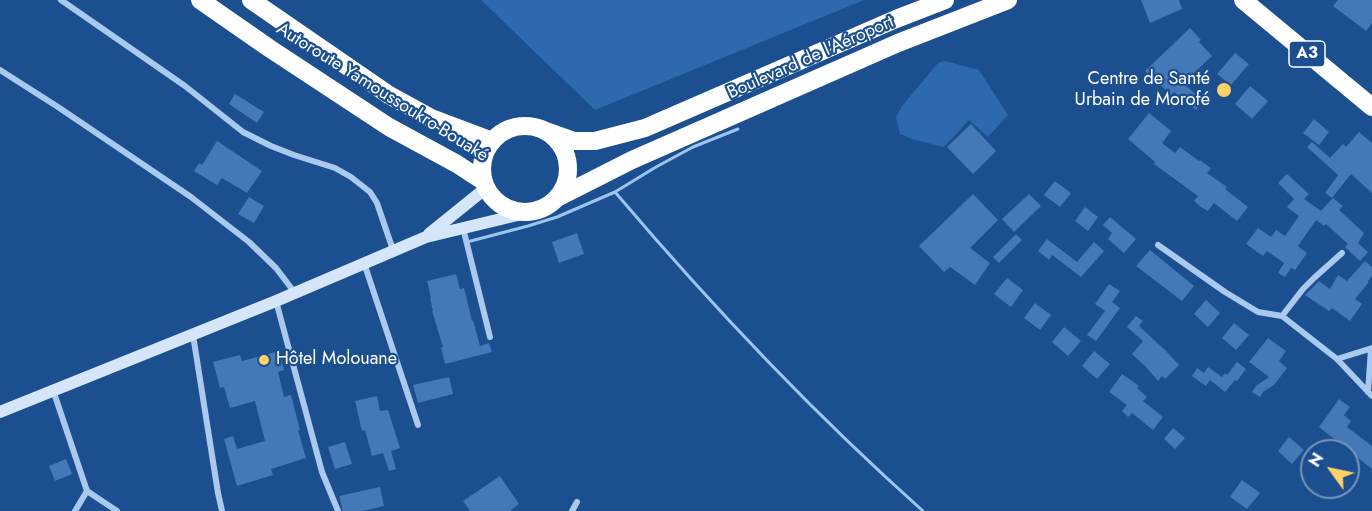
<!DOCTYPE html>
<meta charset="utf-8">
<style>
body{margin:0}
#map{position:relative;width:1372px;height:511px;overflow:hidden;background:#1b4f8f;font-family:Jost,sans-serif}
canvas{display:block}
.north{position:absolute;left:1300px;top:439px;width:60px;height:60px;box-sizing:border-box;background:#1b4f8f;border:2px solid #7695bc;border-radius:50%;rotate:303deg;font-size:16px;font-weight:700;line-height:24px;text-align:center;color:#fff}
.north::after{content:'';display:block;margin:auto;width:21px;height:27px;background:#ffd166;clip-path:polygon(50% 0,100% 100%,50% 72%,0 100%)}
</style>
<div id="map">
<canvas width="1372" height="511"></canvas>
<div class="north">N</div>
</div>
<script>
const c = document.querySelector('canvas').getContext('2d');
c.lineJoin = 'round';
function paint(path, color) {
  c.fillStyle = color;
  c.fill(path, 'evenodd');
}
function trace(path, color, width, dash) {
  c.strokeStyle = color;
  c.lineWidth = width;
  c.lineCap = dash ? 'butt' : 'round';
  c.setLineDash(dash || []);
  c.stroke(path);
}
function label(font, color, halo, rows, align = 'center') {
  c.font = font + ' Jost,sans-serif';
  c.lineWidth = 4.5;
  c.setLineDash([]);
  c.textBaseline = 'middle';
  c.strokeStyle = halo;
  c.fillStyle = color;
  for (const [text, x, y, turn = 0] of rows) {
    c.save();
    c.translate(x, y);
    c.rotate((+turn || 0) * Math.PI / 180);
    c.textAlign = isNaN(turn) ? turn : align;
    if (halo) c.strokeText(text, 0, 0);
    c.fillText(text, 0, 0);
    c.restore();
  }
}
const green = new Path2D(`
 M481 0H864L595 110Z
 M945 61 979 70 1008 115 988 137 969 120 944 147 915 140 900 134 896 117 902 106 938 63Z`);
const stream = new Path2D(`
 M615 192C710 304 813 413 923 511
 M467 242 528 226 557 217 615 192 656 167 693 147 738 129`);
const building = new Path2D(`
 M1141 0H1179L1182 9 1150 23Z
 M1338 0H1372V23L1366 31 1333 6Z
 M1190 28 1201 40 1199 42 1212 56 1183 83 1203 101 1196 110 1174 92 1171 95 1145 71Z
 M1235 53 1249 64 1231 85 1217 74Z
 M1250 86 1268 101 1252 119 1235 104Z
 M235 94 264 112 257 123 229 104Z
 M1149 113 1171 131 1162 143 1175 153 1180 147 1199 161 1200 160 1211 168 1207 173 1227 187 1225 189 1248 207 1237 221 1214 203 1208 211 1201 207 1194 201 1198 196 1154 164 1155 162 1128 139Z
 M1314 119 1329 132 1319 145 1303 133Z
 M971 124 996 151 973 174 947 147Z
 M1359 132 1372 143V193L1351 174 1332 198 1325 193 1338 175 1307 147 1312 142 1330 158 1343 144 1346 147Z
 M217 141 262 171 247 193 222 178 217 185 194 171 199 163 202 165Z
 M1287 174 1309 194 1304 199 1321 211 1333 198 1343 206 1339 210 1364 233 1358 243 1368 252 1360 261 1345 247 1348 244 1326 224 1324 226 1316 220 1298 246 1307 253 1295 270 1291 268 1285 277 1278 273 1284 263 1267 251 1263 256 1246 244 1258 228 1271 237 1276 230 1285 236 1299 216 1287 207 1294 199 1278 183Z
 M1055 181 1071 193 1060 207 1044 195Z
 M973 194 998 220 970 248 990 263 975 285 950 267 944 272 919 246Z
 M1029 194 1041 206 1014 232 1002 219Z
 M249 197 264 206 254 223 238 214Z
 M1085 207 1098 217 1088 231 1075 221Z
 M1110 217 1136 239 1124 253 1108 239 1112 233 1103 225Z
 M577 233 584 254 559 263 552 242Z
 M1016 234 1022 240 999 263 993 257Z
 M1047 239 1077 262 1094 242 1104 251 1081 277 1052 255 1049 260 1038 251Z
 M1150 250 1194 286 1182 301 1136 266Z
 M1365 261 1372 267V276L1368 281 1369 282 1355 299 1362 304 1350 321 1332 308 1329 311 1305 295 1319 281 1330 289 1338 275 1347 281Z
 M456 274 460 289 464 288 472 321 473 320 480 346 489 343 492 352 445 364 441 347H443L432 311H433L430 298H431L427 281Z
 M1007 278 1023 290 1011 307 994 294Z
 M1109 284 1120 291 1112 302 1120 308 1096 341 1087 335 1105 311 1095 304Z
 M1206 300 1220 313 1208 327 1194 314Z
 M1035 303 1051 315 1040 330 1024 318Z
 M1136 316 1143 321 1139 326 1166 351 1179 365 1165 379 1162 376 1158 381 1146 367 1132 354 1143 341 1127 327Z
 M1234 323 1249 335 1236 350 1222 338Z
 M1064 327 1081 341 1068 356 1052 342Z
 M1268 338 1286 351 1279 361 1287 368 1274 385 1263 392 1260 397 1252 392 1256 386 1269 377 1249 362Z
 M279 351 284 370 278 372 284 397 291 395 300 430H298L306 458 271 469 273 475 237 486 224 439 233 436 237 449 265 441 255 401 230 408 224 387 220 388 213 362 240 355 242 361Z
 M1094 351 1110 364 1097 379 1082 366Z
 M1237 362 1246 369 1237 381 1235 380 1225 392 1210 380 1206 386 1192 376 1197 368 1204 373 1208 367 1222 377 1225 373 1227 375Z
 M1122 374 1139 386 1137 388 1147 397 1143 401 1163 417 1153 430 1132 413 1128 417 1122 411 1127 405 1109 392Z
 M449 377 453 394 418 403 413 385Z
 M377 396 380 411 388 410 400 448 391 451 396 469 389 471 383 453 372 456 365 430 362 431 355 401Z
 M1339 399 1350 407 1344 415 1351 421 1347 427 1372 446V469L1319 427Z
 M1173 428 1185 438 1175 449 1164 439Z
 M1289 437 1304 450 1292 464 1278 451Z
 M345 442 352 464 335 469 328 447Z
 M66 459 72 474 55 481 49 466Z
 M500 476 519 504 510 511H470L463 501Z
 M1242 480 1260 493 1247 509 1230 497Z
 M380 487 384 506 363 511H343L339 496Z`);
const street = new Path2D(`
 M61 0 185 86 243 132 271 146 294 155 335 168 351 177 370 192 377 203 393 250
 M0 70 58 107 191 197 249 242 276 268 295 293
 M463 228 490 337
 M1158 245 1225 292 1258 312 1282 316 1337 359 1372 396
 M364 263 418 425
 M276 301 322 472 338 511
 M1282 316 1303 289 1314 278 1342 253
 M193 335 218 493 222 511
 M1337 359 1372 348
 M53 390 87 491 75 511
 M1368 392 1371 349
 M87 491 117 511
 M572 511 577 502`);
const secondary = new Path2D(`
 M429 234 486 188
 M0 412 276 301 426 237 526 213`);
const highway = new Path2D(`
 M200 0 269 48 389 127 457 164 483 181
 M251 0 389 95 431 118 492 141
 M1243 0 1372 107
 M482 169a43 43 0 1 1 86 0a43 43 0 1 1-86 0Z
 M543 130 574 141H595L645 128 896 19 945 0
 M557 198 632 160 898 43 1008 0`);
const markers = [
 [1224,90,8,"#ffd166"],
 [264,360,6,"#ffd166"]
];
const shields = [
 [1307,54,36]
];
const shieldNames = [
 ["A3",1307,54]
];
const streetNames = [
 ["Boulevard de l'Aéroport",811,58,-24],
 ["Autoroute Yamoussoukro-Bouaké",382,93,32]
];
const poiNames = [
 ["Centre de Santé",1210,80],
 ["Urbain de Morofé",1210,101],
 ["Hôtel Molouane",276,360,"left"]
];
paint(green, '#2e69ad');
trace(stream, '#9cc4f0', 3);
paint(building, '#4478b7');
trace(street, '#a9c9ee', 6);
trace(secondary, '#d6e6fa', 12);
trace(highway, '#fff', 18);
for (const [x, y, r, color] of markers) {
  const dot = new Path2D();
  dot.arc(x, y, r, 0, 2 * Math.PI);
  c.fillStyle = color;
  c.fill(dot);
  trace(dot, '#1b4f8f', 2);
}
for (const [x, y, w] of shields) {
  const box = new Path2D();
  box.roundRect(x - w / 2, y - 13, w, 26, 4.5);
  c.fillStyle = '#1b4f8f';
  c.fill(box);
  trace(box, '#fff', 1.5);
}
label('bold 16px', '#fff', null, shieldNames);
label('18px', '#fff', '#1b4f8f', streetNames);
label('18px', '#fff', '#1b4f8f', poiNames, 'right');
</script>
